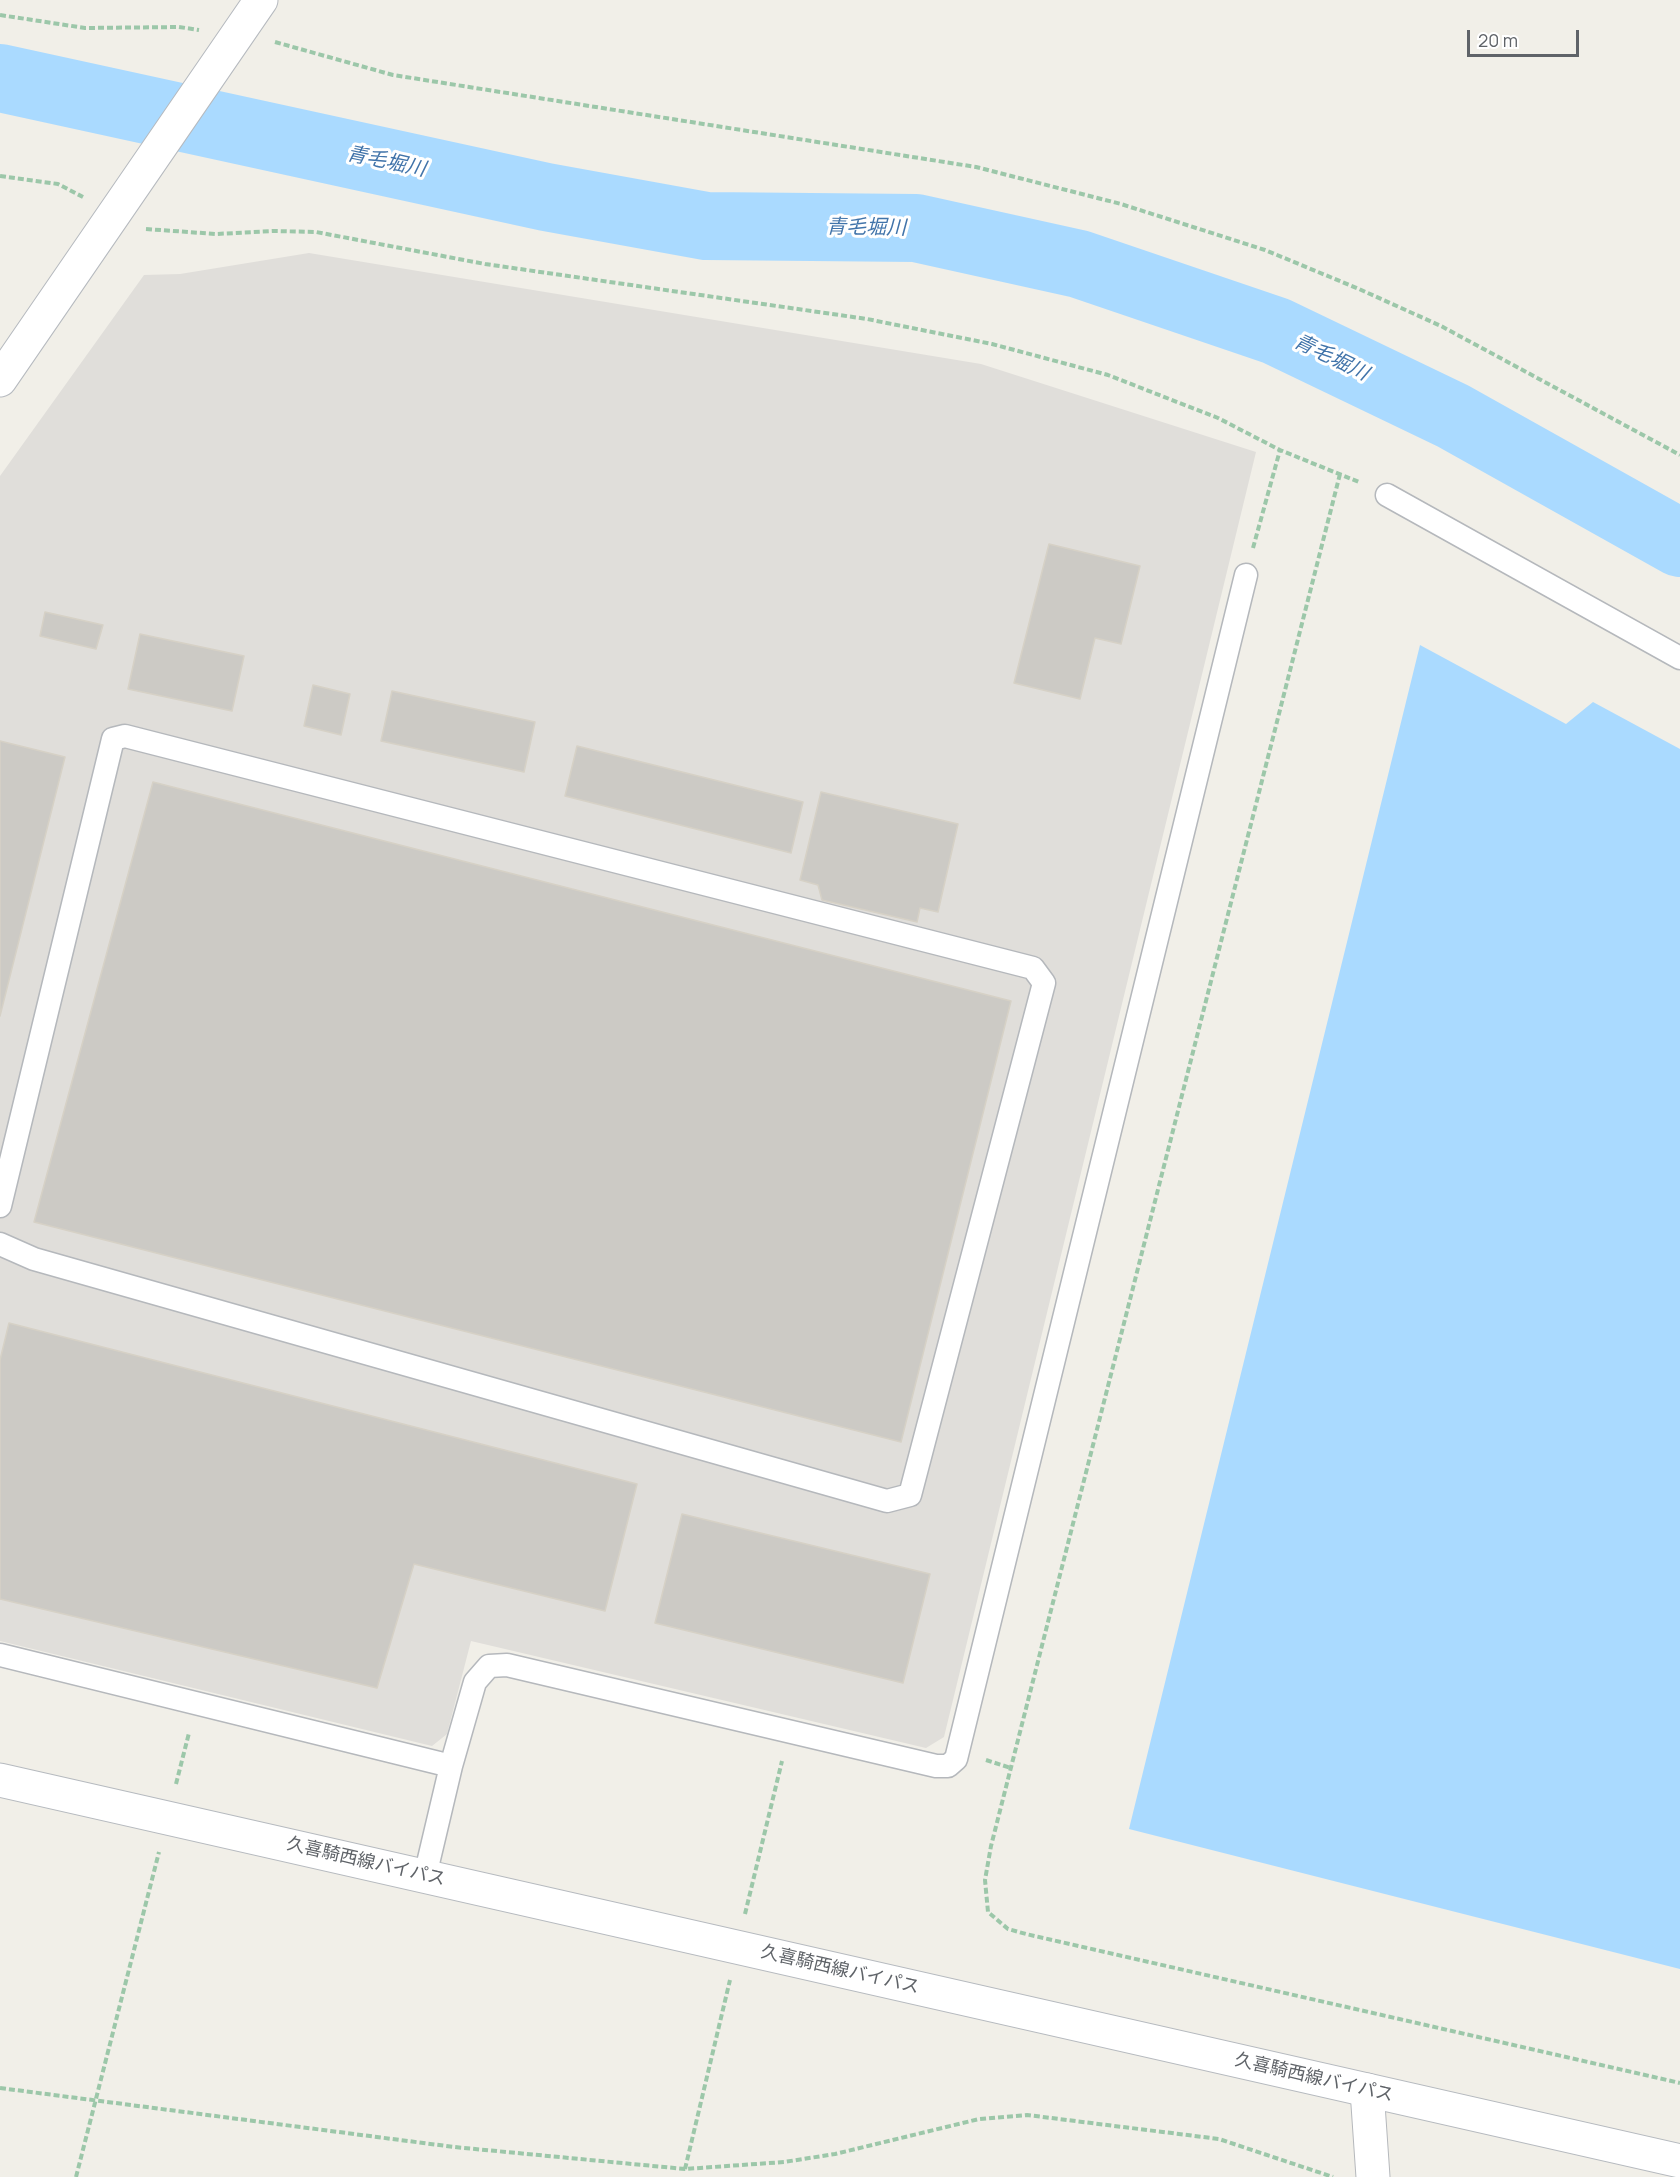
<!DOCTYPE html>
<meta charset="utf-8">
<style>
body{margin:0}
#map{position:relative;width:1680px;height:2177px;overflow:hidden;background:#f1efe8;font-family:Manrope,sans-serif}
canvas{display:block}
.scale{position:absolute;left:1467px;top:30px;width:112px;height:27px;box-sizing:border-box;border:3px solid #5f6368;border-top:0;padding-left:8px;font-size:18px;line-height:21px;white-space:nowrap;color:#5f6368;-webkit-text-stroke:4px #fff;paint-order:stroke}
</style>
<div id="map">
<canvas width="1680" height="2177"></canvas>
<div class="scale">20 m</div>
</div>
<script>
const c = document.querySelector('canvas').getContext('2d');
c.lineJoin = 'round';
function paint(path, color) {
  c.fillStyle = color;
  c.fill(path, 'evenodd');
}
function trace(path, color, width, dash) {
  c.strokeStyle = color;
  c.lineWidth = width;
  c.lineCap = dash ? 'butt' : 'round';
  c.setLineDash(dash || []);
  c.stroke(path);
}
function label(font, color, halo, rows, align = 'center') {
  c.font = font + ' Manrope,"Noto Sans JP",sans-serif';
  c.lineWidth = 6;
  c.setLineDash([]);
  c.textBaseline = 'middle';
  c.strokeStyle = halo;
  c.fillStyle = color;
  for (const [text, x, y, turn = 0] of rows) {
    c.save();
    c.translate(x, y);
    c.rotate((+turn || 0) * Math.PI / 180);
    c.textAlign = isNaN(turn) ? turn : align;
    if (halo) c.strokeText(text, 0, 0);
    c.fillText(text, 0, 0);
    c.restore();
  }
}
const industrial = new Path2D(`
 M309 253 981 364 1256 452 944 1737 926 1748 471 1641 447 1734 432 1746 0 1641V476L144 275 180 274Z`);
const water = new Path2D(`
 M1420 645 1566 724 1593 702 1680 749V1969L1129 1829Z`);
const river = new Path2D(`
 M0 78 546 197 706 226 916 228 1079 264 1276 331 1453 416 1680 543`);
const building = new Path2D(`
 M1049 544 1140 566 1121 644 1095 638 1080 699 1014 683Z
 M45 612 103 625 96 649 40 636Z
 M140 634 244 656 232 711 128 689Z
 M313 685 350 694 341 735 304 726Z
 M392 691 535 722 524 772 381 741Z
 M0 741 65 757 0 1016Z
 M577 746 803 802 791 853 565 796Z
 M153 782 1011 1001 901 1442 34 1222Z
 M821 792 958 824 938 912 920 908 917 922 822 900 818 885 800 880Z
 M9 1323 637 1484 605 1611 414 1564 377 1688 0 1599V1360Z
 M682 1514 930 1574 903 1683 655 1623Z`);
const path = new Path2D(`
 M0 15 85 28 179 27 199 30
 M275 42 393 75 976 167 1121 204 1265 250 1359 289 1441 326 1680 455
 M0 176 58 184 83 197
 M146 229 216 234 274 231 316 232 485 264 867 319 992 344 1108 375 1218 418 1280 450 1359 482
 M1340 474 991 1846 985 1880 988 1912 1008 1929 1026 1934 1680 2083
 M1253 548 1280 450
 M986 1760 1011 1768
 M176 1784 189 1733
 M745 1914 782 1761
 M0 2088 454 2147 685 2169 784 2162 835 2154 979 2119 1027 2115 1219 2139 1333 2177
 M685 2169 730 1980
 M76 2177 159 1852`);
const lane = new Path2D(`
 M1387 495 1680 658
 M0 1206 113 739 125 736 1033 968 1044 983 910 1495 887 1501 34 1259 0 1244
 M0 1655 451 1766
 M425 1876 451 1766 475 1682 489 1666 507 1665 936 1766H948L956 1759 1246 575`);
const street = new Path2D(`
 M1367 2090 1373 2177`);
const secondary = new Path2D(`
 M0 380 261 0
 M0 1780 1680 2161`);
const streetNames = [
 ["久喜騎西線バイパス",366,1862,13],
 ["久喜騎西線バイパス",840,1970,13],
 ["久喜騎西線バイパス",1314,2078,13]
];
const waterNames = [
 ["青毛堀川",386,162,12],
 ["青毛堀川",866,228,1],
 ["青毛堀川",1331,358,26]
];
paint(industrial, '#e0deda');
paint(water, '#aadaff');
trace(river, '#aadaff', 68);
paint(building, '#cccac5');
trace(building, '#d6d1c6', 1.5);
trace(lane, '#b5b8bc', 25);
trace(street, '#b5b8bc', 35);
trace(secondary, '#b6babf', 35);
trace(path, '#9cc7a9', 4, [6, 3]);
trace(lane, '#fff', 22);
trace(street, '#fff', 33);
trace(secondary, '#fff', 33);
label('18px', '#5f6368', '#fff', streetNames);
label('italic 20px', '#4174aa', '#fff', waterNames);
</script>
